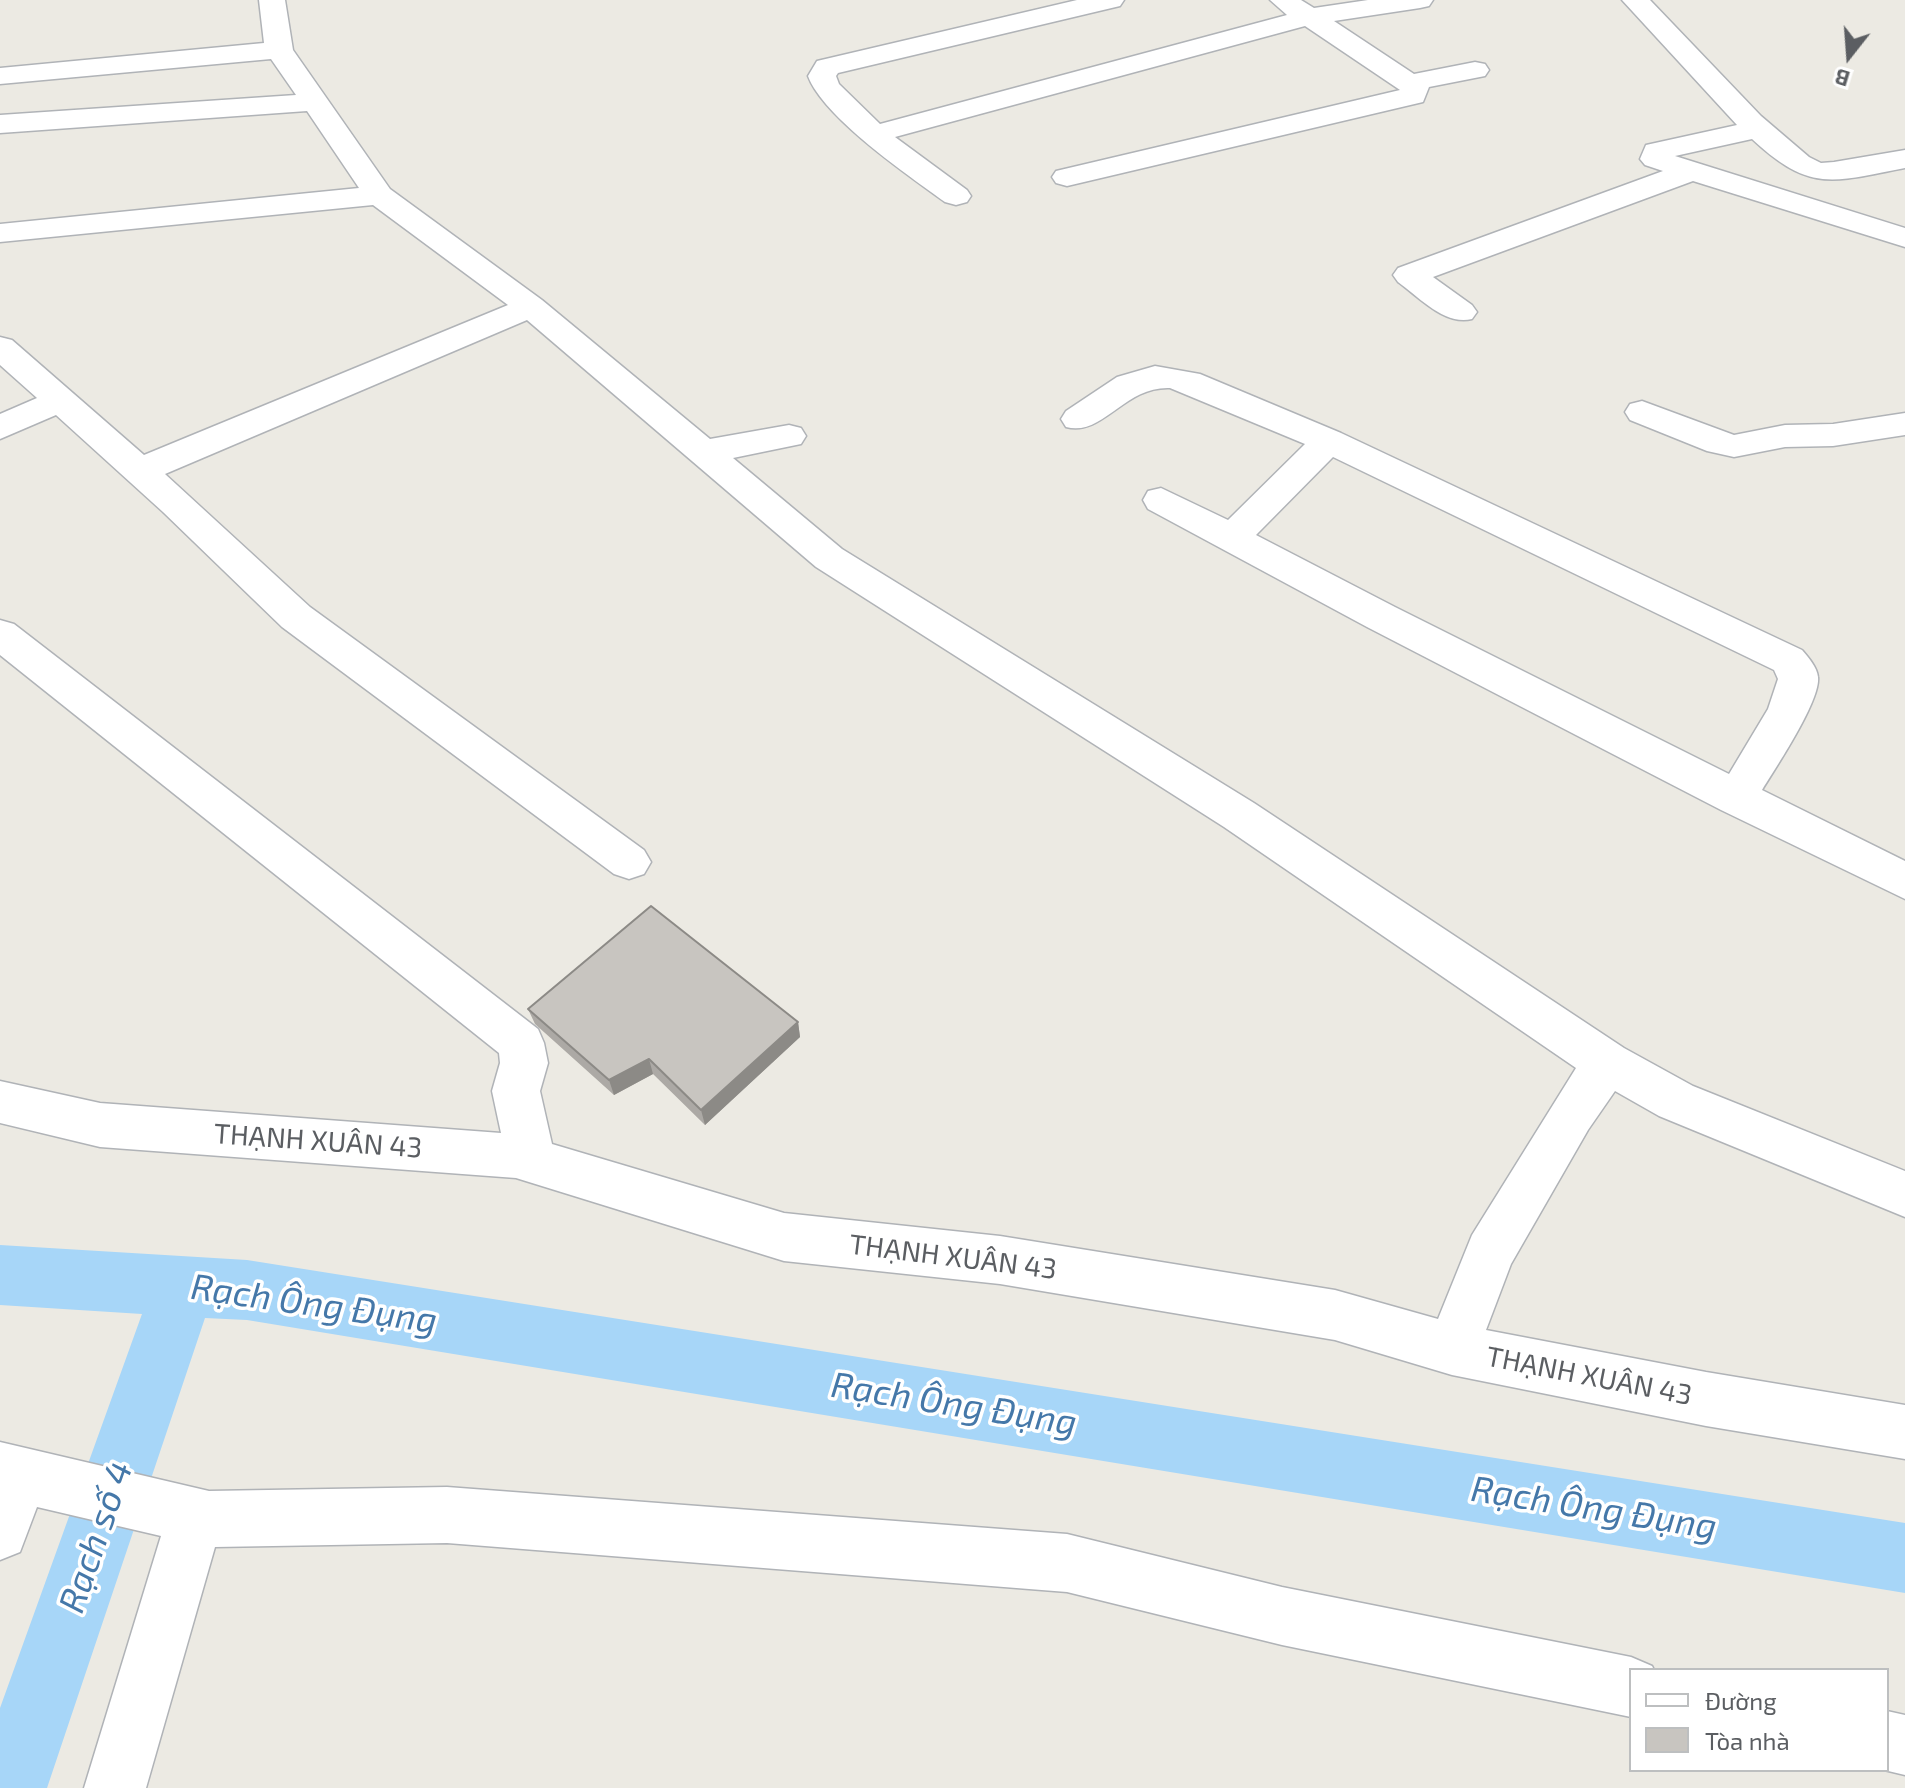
<!DOCTYPE html>
<meta charset="utf-8">
<style>
body{margin:0}
#map{position:relative;width:1905px;height:1788px;overflow:hidden;background:#eceae3;font-family:"Exo 2",sans-serif}
canvas{display:block}
.legend{position:absolute;left:1629px;top:1668px;width:260px;height:104px;box-sizing:border-box;background:#fff;border:2px solid #bdbfc0;margin:0;padding:10px 14px;list-style:none;font-size:24px;color:#5b5e62}
.legend li{display:flex;align-items:center;gap:16px;height:40px}
.legend b{width:40px;border:2px solid #bdbfc0}
.north{position:absolute;left:1809px;top:16px;width:80px;height:80px;-webkit-text-stroke:6px #fff;paint-order:stroke;rotate:197deg;font-size:22px;font-weight:700;line-height:32px;text-align:center;color:#5b5e62}
.north::after{content:'';display:block;margin:auto;width:28px;height:36px;background:#5b5e62;clip-path:polygon(50% 0,100% 100%,50% 72%,0 100%)}
</style>
<div id="map">
<canvas width="1905" height="1788"></canvas>
<ul class="legend">
<li><b style="height:10px;background:#fff"></b>Đường</li>
<li><b style="height:22px;background:#c8c5c0"></b>Tòa nhà</li>
</ul>
<div class="north">B</div>
</div>
<script>
const c = document.querySelector('canvas').getContext('2d');
c.lineJoin = 'round';
function paint(path, color) {
  c.fillStyle = color;
  c.fill(path, 'evenodd');
}
function trace(path, color, width, dash) {
  c.strokeStyle = color;
  c.lineWidth = width;
  c.lineCap = dash ? 'butt' : 'round';
  c.setLineDash(dash || []);
  c.stroke(path);
}
function label(font, color, halo, rows, align = 'center') {
  c.font = font + ' "Exo 2",sans-serif';
  c.lineWidth = 7;
  c.setLineDash([]);
  c.textBaseline = 'middle';
  c.strokeStyle = halo;
  c.fillStyle = color;
  for (const [text, x, y, turn = 0] of rows) {
    c.save();
    c.translate(x, y);
    c.rotate((+turn || 0) * Math.PI / 180);
    c.textAlign = isNaN(turn) ? turn : align;
    if (halo) c.strokeText(text, 0, 0);
    c.fillText(text, 0, 0);
    c.restore();
  }
}
const canal = new Path2D(`
 M0 1245 247 1260 1905 1523V1593L247 1320 205 1318 47 1788H0V1708L142 1314 0 1305Z`);
const minor = new Path2D(`
 M259 0H285L293 50 390 189 542 300 710 439 789 425 801 428 806 436 801 444 733 458 842 549 1254 803 1624 1048 1693 1086 1905 1171V1217L1659 1116 1615 1091 1588 1130 1511 1264 1486 1330 1706 1372 1905 1405V1459L1706 1426 1452 1375 1335 1340 1000 1284 784 1261 516 1178 100 1147 0 1123V1081L100 1103 501 1133 492 1091 500 1063 499 1053 0 655V620L14 624 538 1029 544 1043 548 1063 540 1091 552 1144 784 1213 1000 1236 1335 1290 1438 1319 1472 1235 1576 1068 1224 827 816 567 527 320 165 474 310 607 644 850 651 862 644 874 629 879 614 874 282 627 163 512 56 415 0 439V414L37 398 0 365V337L12 340 144 455 508 305 373 205 0 242V224L359 188 307 111 0 133V115L296 95 271 59 0 84V68L264 43Z
 M1077 0H1124L1120 6 838 73 836 76 839 84 880 124 1287 15 1270 0H1301L1314 8 1368 0H1433L1429 6 1420 8 1334 21 1414 74 1475 62 1485 64 1489 70 1485 76 1429 87 1423 102 1067 186 1056 183 1052 177 1056 171 1400 90 1305 26 895 137 967 190 971 196 967 202 956 205 945 202C909 176 823 117 808 76L817 61Z
 M1622 0H1650L1761 116 1809 157 1821 163 1834 162 1905 150V168C1832 182 1810 193 1752 139L1675 156 1905 228V247L1693 181 1433 277 1472 305 1477 312 1472 319C1445 326 1419 297 1398 282L1393 275 1398 268 1663 171 1645 165 1640 159 1646 145 1737 125Z
 M1155 366 1200 374 1341 433 1802 650C1808 657 1817 667 1818 677 1821 700 1775 769 1762 790L1905 861V899L1721 810 1367 627 1148 509 1143 500 1148 491 1161 488 1228 520 1305 444 1170 388C1124 386 1103 437 1066 427L1061 419 1066 411 1117 377ZM1333 457 1774 670 1778 679 1768 709 1729 774 1395 607 1256 535Z
 M1642 401 1734 435 1785 425 1833 424 1905 413V435L1833 446 1785 447 1734 457 1707 451 1630 420 1625 412 1630 404Z
 M0 1442 209 1491 447 1487 1067 1534 1282 1587 1631 1657 1652 1666 1654 1670H1631V1717L1282 1645 1067 1592 447 1543 215 1547 146 1788H84L161 1536 37 1507 20 1552 0 1560Z
 M1887 1711 1905 1715V1775L1884 1770H1887Z`);
const wall = new Path2D(`
 M528 1009 798 1022 800 1037 705 1125 653 1074 614 1095 535 1024Z`);
const shadedWall = new Path2D(`
 M798 1022 800 1037 705 1125 701 1110Z
 M649 1059 653 1074 614 1095 609 1080Z`);
const building = new Path2D(`
 M651 906 798 1022 701 1110 649 1059 609 1080 528 1009Z`);
const streetNames = [
 ["THẠNH XUÂN 43",318,1141,4],
 ["THẠNH XUÂN 43",953,1257,7],
 ["THẠNH XUÂN 43",1589,1376,11]
];
const nearWaternames = [
 ["Rạch Ông Đụng",314,1304,8],
 ["Rạch Ông Đụng",954,1404,9],
 ["Rạch Ông Đụng",1594,1508,9],
 ["Rạch số 4",96,1537,-71]
];
paint(canal, '#a7d6f8');
trace(minor, '#b0b3b7', 3);
paint(minor, '#fff');
paint(wall, '#aca9a5');
paint(shadedWall, '#8c8a86');
paint(building, '#c8c5c0');
trace(building, '#8c8a86', 2);
label('28px', '#5b5e62', '#fff', streetNames);
label('italic 36px', '#4578a9', '#fff', nearWaternames);
</script>
